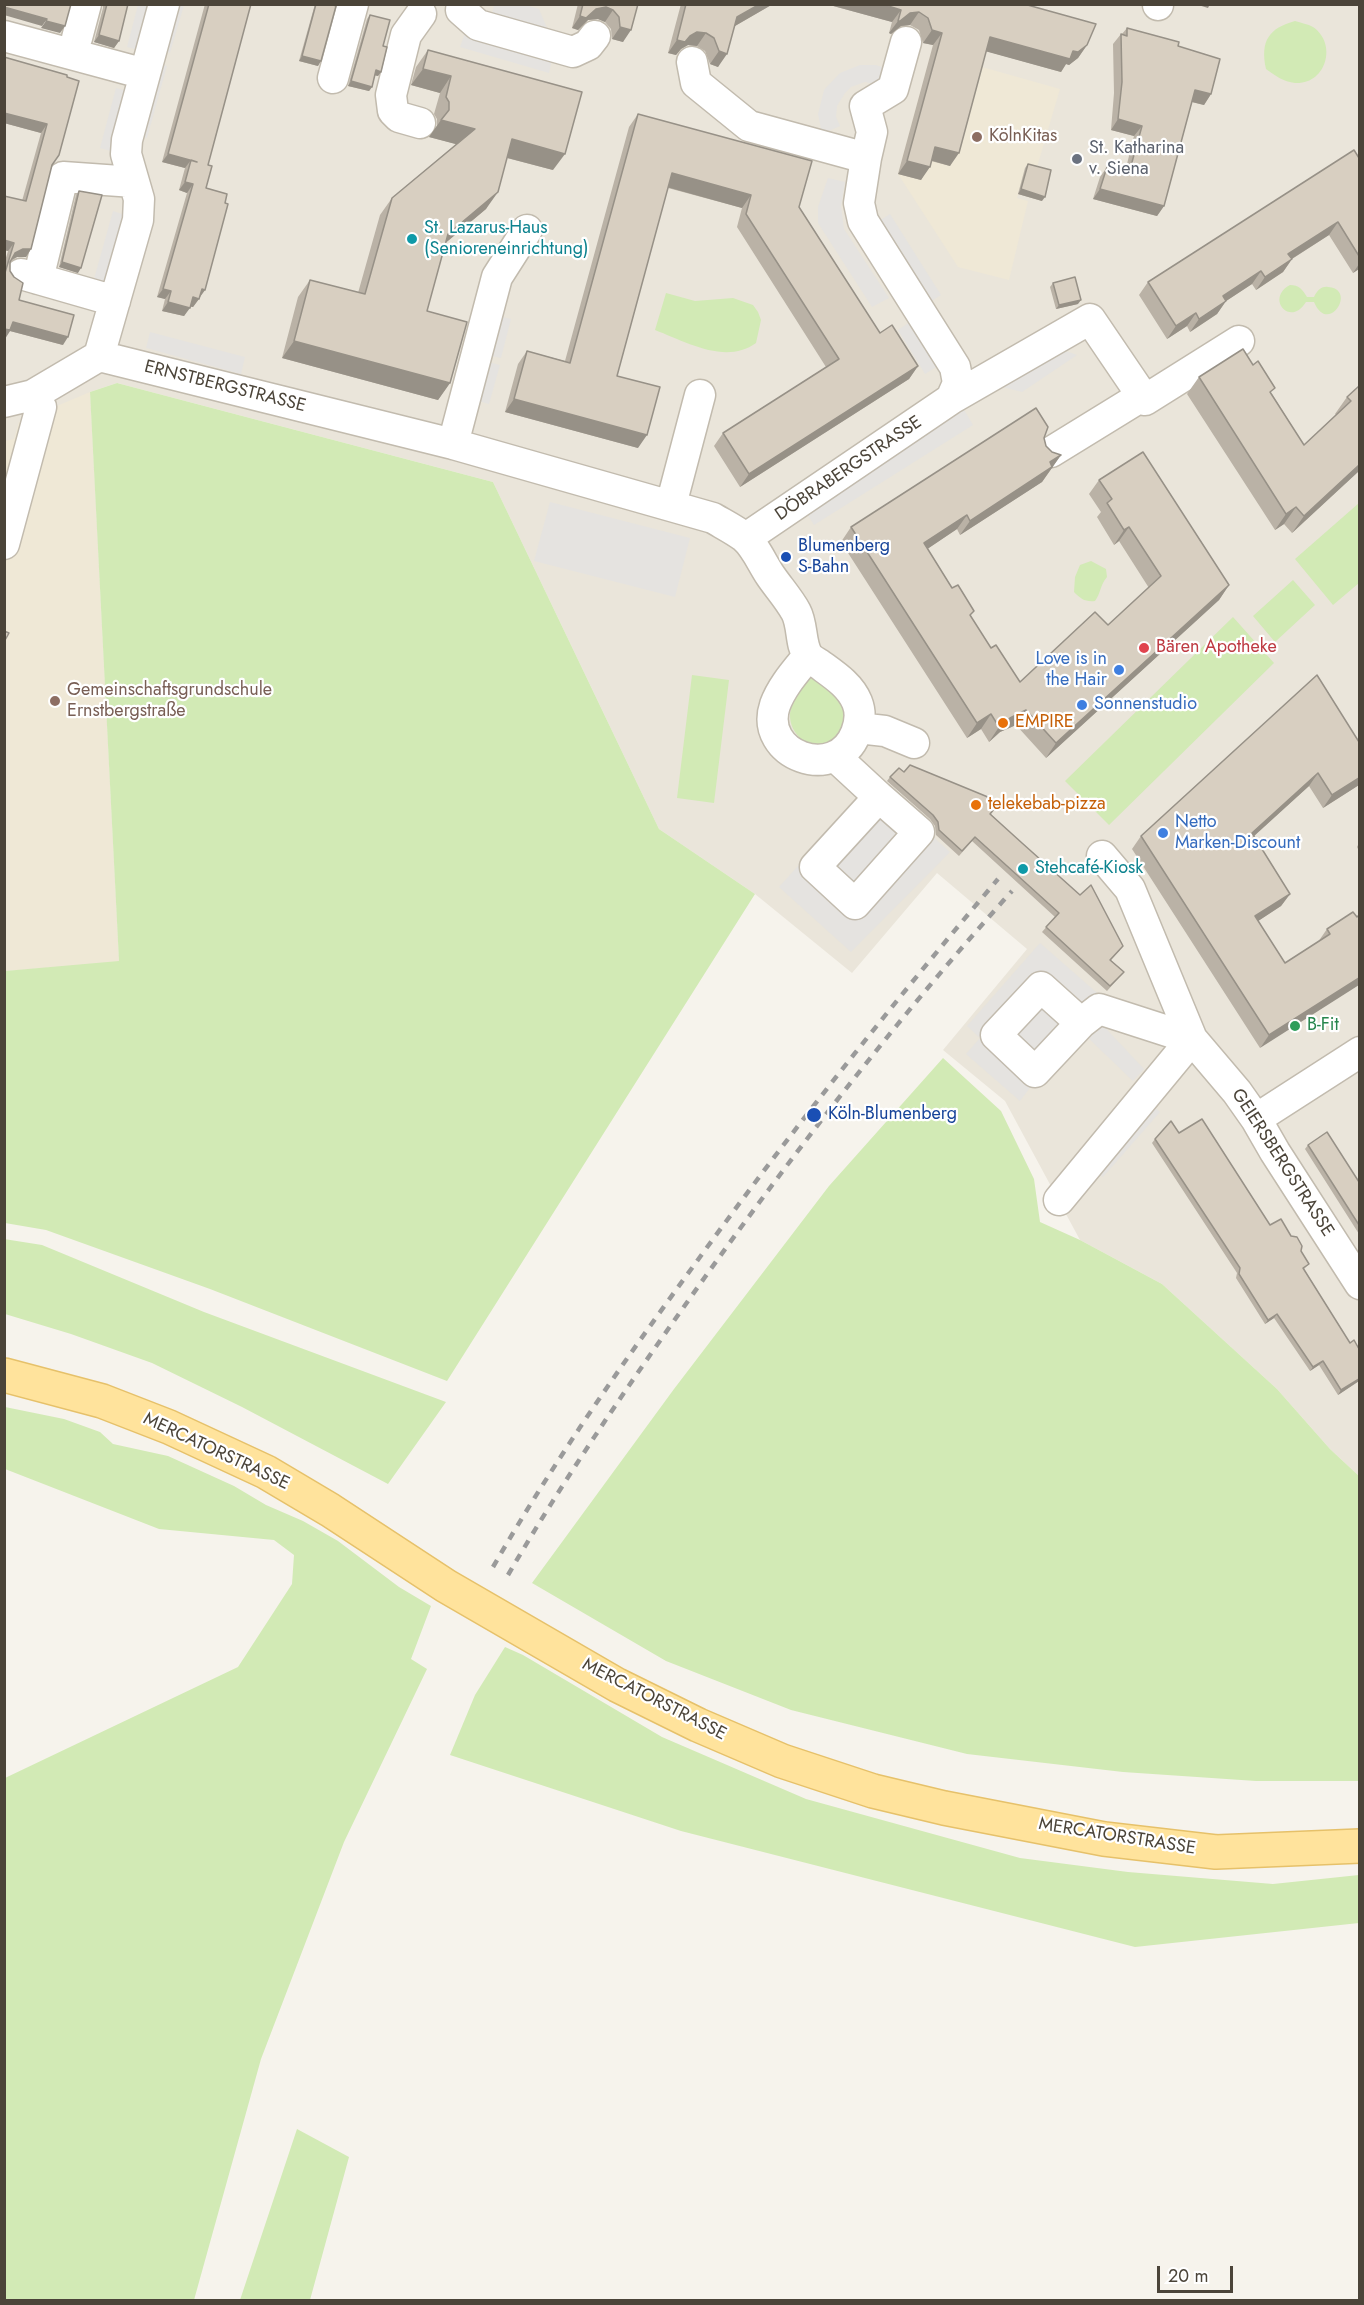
<!DOCTYPE html>
<meta charset="utf-8">
<style>
body{margin:0}
#map{position:relative;width:1364px;height:2305px;overflow:hidden;background:#f6f3ec;font-family:Jost,sans-serif}
canvas{display:block}
.frame{position:absolute;inset:0;border:6px solid #4b4439;pointer-events:none}
.scale{position:absolute;left:1157px;top:2266px;width:76px;height:27px;box-sizing:border-box;border:3px solid #4b4439;border-top:0;padding-left:8px;font-size:18px;line-height:21px;white-space:nowrap;color:#4b4439;-webkit-text-stroke:4px #fff;paint-order:stroke}
</style>
<div id="map">
<canvas width="1364" height="2305"></canvas>
<div class="frame"></div>
<div class="scale">20 m</div>
</div>
<script>
const c = document.querySelector('canvas').getContext('2d');
c.lineJoin = 'round';
function paint(path, color) {
  c.fillStyle = color;
  c.fill(path, 'evenodd');
}
function trace(path, color, width, dash) {
  c.strokeStyle = color;
  c.lineWidth = width;
  c.lineCap = dash ? 'butt' : 'round';
  c.setLineDash(dash || []);
  c.stroke(path);
}
function label(font, color, halo, rows, align = 'center') {
  c.font = font + ' Jost,sans-serif';
  c.lineWidth = 4.5;
  c.setLineDash([]);
  c.textBaseline = 'middle';
  c.strokeStyle = halo;
  c.fillStyle = color;
  for (const [text, x, y, turn = 0] of rows) {
    c.save();
    c.translate(x, y);
    c.rotate((+turn || 0) * Math.PI / 180);
    c.textAlign = isNaN(turn) ? turn : align;
    if (halo) c.strokeText(text, 0, 0);
    c.fillText(text, 0, 0);
    c.restore();
  }
}
const residential = new Path2D(`
 M5 5H1359V1476L1330 1449 1277 1389 1162 1284 1080 1240 1005 1101 943 1050 1027 949 937 873 852 973 755 894 659 829 493 482 117 383 90 392 119 962 5 971Z`);
const education = new Path2D(`
 M935 38 943 56 1060 89 1037 167 1026 165 1017 198 1028 201 1009 280 958 267 898 174Z
 M90 392 119 962 5 971V441L14 439 19 422Z`);
const green = new Path2D(`
 M1295 21C1301 23 1308 24 1313 27 1338 44 1326 85 1295 83 1284 82 1274 75 1266 69 1260 41 1269 28 1295 21Z
 M1290 285C1299 285 1302 289 1307 297H1314C1317 291 1321 286 1328 287 1358 289 1328 336 1314 302H1306C1290 328 1265 298 1290 285Z
 M666 293 695 301 733 298 753 305 758 312 761 320 756 343C726 365 686 342 655 330Z
 M117 383 493 482 659 829 755 894 447 1381 210 1289 46 1230 5 1223V971L119 961 90 392Z
 M1359 503V583L1333 605 1295 559Z
 M1091 561 1106 569 1107 577C1100 585 1101 593 1095 601 1085 602 1081 599 1074 592L1075 577 1080 565Z
 M1293 580 1315 605 1275 642 1253 616Z
 M1233 617 1274 663 1109 825 1065 781Z
 M692 675 729 680 714 803 677 798Z
 M816 677C822 681 830 686 835 691 846 705 854 729 837 742 817 756 790 738 790 716 790 703 802 689 809 679Z
 M943 1058 1001 1111 1034 1179 1040 1222 1080 1240 1162 1284 1277 1389 1330 1449 1359 1476V1781H1256L1123 1772 967 1754 791 1710 666 1661 532 1583 674 1389 829 1186Z
 M4 1239 42 1245 204 1312 446 1402 388 1484 242 1407 152 1363 71 1334 5 1314Z
 M5 1407 64 1419 100 1432 113 1444 168 1456 234 1486 266 1505 303 1521 338 1541 399 1587 431 1606 411 1659 427 1669 344 1842 261 2059 194 2300H5V1778L238 1667 292 1584 294 1555 274 1540 159 1529 5 1469Z
 M505 1647 523 1655 662 1737 806 1799 1020 1858 1128 1872 1273 1884 1359 1875V1923L1135 1947 681 1831 450 1755 475 1695Z
 M297 2129 349 2157 310 2300H240Z`);
const parking = new Path2D(`
 M523 4 539 9 555 47 549 73 460 47 465 33 492 15 494 5Z
 M138 5H154L142 51 127 47Z
 M175 5H184L170 53 163 51Z
 M159 64 167 66 147 138 140 136Z
 M860 65H875L886 68 879 85 865 82 851 87 845 93 837 106 836 117 840 126 822 134 818 114 824 90 840 73Z
 M116 88 131 92 118 153 100 148Z
 M828 178 845 182 841 206 844 229 889 298 872 307 818 223V207Z
 M113 211 128 216 109 283 94 279Z
 M890 214 941 295 927 304 876 223Z
 M493 315 511 319 501 358 483 354Z
 M913 320 941 364 925 374 898 330Z
 M150 332 245 357 241 374 146 348Z
 M1055 347 1077 355 1022 392 998 386Z
 M481 360 500 365 489 404 471 399Z
 M963 408 973 425 814 525 804 509Z
 M550 502 690 538 675 597 534 561Z
 M873 783 950 852 851 952 779 887Z
 M1040 943 1104 999 1096 1018 1144 1069 1133 1081 1082 1032 1032 1085 1020 1101 966 1054 980 1038 967 1026Z
 M1148 1101 1160 1112 1103 1177 1091 1167Z`);
const minor = new Path2D(`
 M1158 5V4
 M461 10 478 25 573 52 588 45 595 36
 M4 36 145 74
 M77 38 86 4
 M692 62 696 83 749 126 866 158
 M333 78 353 4
 M420 123 399 117 393 111 391 95 406 35 421 14
 M21 274 115 301
 M38 279 63 177 134 182
 M99 356 138 220 139 199 126 154 127 140 164 4
 M951 399 1090 319 1145 400 1239 341
 M4 402 33 395 99 356 453 444 713 518C723 524 735 530 744 537 755 546 762 563 770 575 778 587 789 599 796 612 803 625 800 644 808 656 810 659 816 662 819 664 834 675 850 685 857 702 861 712 860 723 856 733 836 784 758 755 775 705 782 686 796 671 808 656
 M453 444 497 277 527 230
 M1051 452 1142 396
 M671 505 700 395
 M746 538 951 399 958 383 955 367 863 221 859 203 866 158 872 132 865 106 893 89 906 42
 M4 544 41 407 33 395
 M858 728 885 731 914 743
 M839 754 840 761 879 797 815 867 855 904 919 832 879 797
 M1102 856 1130 889 1192 1039 1237 1092 1256 1119 1275 1152 1360 1284
 M1041 987 1081 1023 1035 1072 996 1035Z
 M1081 1023 1099 1009 1192 1039
 M1256 1119 1360 1052
 M1059 1200 1192 1039`);
const major = new Path2D(`
 M4 1375 102 1401 169 1427 266 1472 330 1510 446 1586 617 1685 698 1725 782 1761 873 1791 944 1808 1104 1839 1216 1852 1360 1846`);
const rail = new Path2D(`
 M493 1567C553 1463 621 1365 692 1268 789 1134 891 1005 998 879
 M508 1575C568 1472 636 1374 705 1277 801 1143 902 1013 1012 891`);
const wall = new Path2D(`
 M103 4H128L119 41 114 48 94 42 103 8Z
 M205 4H251L208 165 206 188 205 290 193 307 190 306 184 316 162 311 165 299 157 297 187 193 179 190 185 168 162 162Z
 M315 4H331L318 66 299 61Z
 M578 4H638L623 42 612 39 611 29 605 22 598 19 588 20 578 30 572 28Z
 M681 4H773L735 26 718 67 710 64 705 51 697 46 688 45 681 49 676 55 668 53Z
 M826 4H1024L1087 45 1078 58 1069 65 1066 64 1061 72 986 51 950 166 931 161 921 180 898 174 933 45 923 43 919 30 910 25 901 26 891 34 889 33 892 22Z
 M370 15 383 46 381 72 378 76 375 75 372 87 369 91 348 86 367 19Z
 M1127 28 1178 46 1211 94 1204 105 1192 102 1164 206 1157 216 1093 199 1100 177 1107 167 1125 172 1134 136 1111 130 1114 93 1113 44 1121 34H1122Z
 M428 50 553 170 507 158 486 209 445 243 427 311 450 383 438 400 282 358 298 297 310 280 358 293 380 215 392 198 456 144 429 137 437 126V119L434 114 440 93 411 85 416 67Z
 M4 57 67 75 52 165 31 249 26 257H17L10 262V271L19 300 63 345 10 331 4 339V264L8 251 4 250V196L22 201 41 133 4 123Z
 M638 114 799 207 880 333 918 366 909 379 740 487 714 446 723 433 826 367 737 227 742 208 668 188 617 376 638 448 505 412 518 364 527 351 565 361 629 127Z
 M1359 158V269L1353 273 1329 235 1292 259 1283 272 1256 290 1252 284 1226 301 1217 314 1190 332 1187 326 1167 339 1139 295 1148 282Z
 M1028 164 1042 201 1018 194 1025 168Z
 M79 191 78 273 59 267 76 195Z
 M1053 283 1078 304 1056 309 1050 287Z
 M1199 377 1272 394 1304 445 1336 415 1335 414 1347 397 1359 386V471L1292 533 1284 524 1275 530 1187 394Z
 M1044 438 1046 446 1052 452 1061 455 1042 482 960 535 957 529 927 549 991 648 1020 682 1108 625 1149 588 1119 541 1114 545 1097 517 1101 512 1089 494 1099 480 1229 585 1219 600 1046 758 1016 725 1000 732 989 742 981 729 967 738 841 542 851 527Z
 M1317 675 1359 785 1323 808 1309 786 1254 836 1290 894 1281 906 1258 921 1285 963 1318 942 1327 929 1357 917 1260 1048 1132 849 1141 836Z
 M904 772 991 814 1120 950 1111 960 1124 972 1107 991 1042 932 1055 917 972 841 959 856 936 835 935 826 930 819 887 781 890 777Z
 M1359 843V851L1357 847Z
 M1179 1133 1270 1225 1301 1251 1309 1264 1304 1269 1350 1343 1359 1349V1381L1338 1395 1319 1365 1310 1371 1274 1318 1265 1324 1236 1278 1237 1273 1152 1143 1155 1139Z
 M1308 1145 1359 1182V1234L1305 1149Z`);
const shadedWall = new Path2D(`
 M760 4H773L728 30 737 17Z
 M826 4H882L901 10 892 22Z
 M1195 4H1210L1208 8Z
 M4 7 47 19 42 26 4 15Z
 M606 7 613 10 605 22 598 19 588 20 578 30 572 28 580 16 596 9Z
 M919 12 910 25 901 26 891 34 889 33 898 21 910 13Z
 M46 21 65 26 60 33 41 28Z
 M620 27 631 30 623 42 612 39Z
 M932 30 942 33 933 45 923 43Z
 M697 32 706 33 697 46 688 45 681 49 676 55 668 53 677 40 690 36Z
 M99 35 119 41 114 48 94 42Z
 M990 37 1073 51 1087 45 1078 58 1069 65 1066 64 1061 72 981 50Z
 M719 51 727 54 718 67 710 64Z
 M302 56 321 61 318 66 299 61Z
 M423 69 451 76 440 93 411 85Z
 M376 70 381 72 378 76 373 75Z
 M351 81 372 87 369 91 348 86Z
 M1195 90 1211 94 1204 105 1188 101Z
 M4 113 47 124 41 133 4 123Z
 M1118 119 1142 126 1134 136 1111 130Z
 M441 120 475 129 463 146 429 137Z
 M512 139 565 154 553 170 500 156Z
 M935 147 959 153 950 166 926 159Z
 M168 154 197 162 191 160 185 168 162 162Z
 M907 161 930 167 921 180 898 174Z
 M672 173 751 195 742 208 663 186Z
 M185 182 193 184 187 193 179 190Z
 M1021 189 1045 197 1042 201 1018 194Z
 M1100 189 1164 206 1157 216 1093 199Z
 M498 192 486 209 436 251 448 234Z
 M1338 222 1329 235 1279 267 1288 254Z
 M4 240 14 243 8 251 4 250Z
 M23 249H31L26 257H17L9 261 15 253Z
 M1292 259 1283 272 1256 290 1265 277Z
 M62 262 81 268 78 273 59 267Z
 M1359 264V269L1353 273Z
 M1261 271 1252 284 1214 309 1223 296Z
 M163 289 171 291 165 299 157 297Z
 M202 289 205 290 199 298 196 297Z
 M193 297 199 299 193 307 187 306Z
 M1081 300 1078 304 1056 309 1059 305Z
 M1226 301 1217 314 1190 332 1199 319Z
 M168 302 190 308 184 316 162 311Z
 M1196 313 1187 326 1167 339 1176 326Z
 M13 322 68 337 63 345 10 331 5 339 4 329Z
 M294 341 450 383 438 400 282 358Z
 M918 366 909 379 740 487 749 474Z
 M514 399 647 435 638 448 505 412Z
 M1061 455 1042 482 960 535 970 521 1050 462Z
 M1359 465V471L1292 533 1304 516Z
 M1296 507 1284 524 1275 530 1286 514Z
 M967 515 957 529 914 558 924 543Z
 M1129 527 1119 541 1114 545 1124 530Z
 M1229 585 1219 600 1046 758 1056 743Z
 M1026 710 1016 725 1000 732 989 742 999 727 1010 718Z
 M991 714 981 729 967 738 977 723Z
 M1318 773 1309 786 1243 846 1252 833Z
 M1359 778V785L1323 808 1332 795Z
 M1290 894 1281 906 1246 929 1255 916Z
 M1359 978V985L1260 1048 1269 1035Z
 M1277 1314 1274 1318 1265 1324 1268 1320Z
 M1323 1361 1319 1365 1310 1371 1313 1367Z
 M1359 1379V1381L1338 1395 1341 1390Z`);
const building = new Path2D(`
 M4 4H71L65 26 46 21 47 19 4 7Z
 M107 4H128L119 41 99 35Z
 M209 4H251L208 165 212 166 206 188 227 194 225 203 228 204 205 290 202 289 199 299 193 297 190 308 168 302 171 291 163 289 193 184 185 182 191 160 197 162 168 154Z
 M316 4H331L336 6 321 61 302 56Z
 M583 4H638L631 30 620 27 619 17 613 10 606 7 596 9 586 18 580 16Z
 M686 4H760L737 17 727 54 719 51 714 38 706 33 697 32 690 36 685 42 677 40Z
 M882 4H1024L1096 24 1087 45 1078 52 1073 51 1070 59 990 37 959 153 935 147 930 167 907 161 942 33 932 30 928 18 919 12 910 13 900 21H898L901 10Z
 M370 15 390 20 383 46 387 47 381 72 376 70 372 87 351 81Z
 M1127 28 1179 42 1178 46 1220 59 1211 94 1195 90 1164 206 1100 189 1107 167 1129 173 1142 126 1118 119 1122 82 1121 34 1127 36Z
 M428 50 582 92 565 154 512 139 498 192 448 234 427 311 467 322 450 383 294 341 310 280 365 294 392 198 475 129 441 120 449 110V102L446 97 451 76 423 69Z
 M4 57 67 75V77L79 81 59 155 52 165 31 249H23L15 253 10 262V271L14 277 23 283 19 300 74 315 68 337 13 322 10 330 4 329V276L14 243 4 240V196L26 201 47 124 4 113Z
 M638 114 812 161 799 207 880 333 892 325 918 366 749 474 723 433 839 359 746 214 751 195 672 173 617 376 660 387 647 435 514 399 527 351 570 363Z
 M1354 150 1359 158V256L1338 222 1288 254 1292 259 1265 277 1261 271 1223 296 1226 301 1199 319 1196 313 1176 326 1148 282Z
 M1028 164 1051 170 1045 197 1021 189Z
 M79 191 102 195 81 268 62 262Z
 M1075 277 1081 300 1059 305 1053 283Z
 M1243 349 1253 365 1258 361 1275 388 1270 392 1304 445 1351 401 1347 397 1359 386V465L1304 516 1296 507 1286 514 1199 377Z
 M1036 408 1048 427 1044 438 1046 446 1052 452 1061 455 1050 462 1052 467 970 521 967 515 924 543 952 588 958 585 974 611 970 615 991 648 996 645 1020 682 1095 612 1108 625 1161 576 1129 527 1124 530 1107 503 1112 499 1099 480 1143 452 1229 585 1056 743 1026 710 1010 718 999 727 991 714 977 723 851 527Z
 M4 631 9 633 4 642Z
 M1317 675 1359 742V778L1332 795 1318 773 1252 833 1290 894 1255 916 1285 963 1330 934 1327 929 1353 912 1357 917 1359 915V978L1269 1035 1141 836Z
 M910 765 1000 802 990 814 1022 843 1080 895 1091 885 1123 946 1110 960 1124 972 1110 986 1046 927 1059 913 975 837 962 851 939 830 938 822 933 815 890 777 899 768 904 772Z
 M1202 1119 1270 1225 1281 1219 1291 1236 1297 1237 1302 1246 1301 1251 1309 1264 1303 1268 1350 1343 1354 1340 1359 1349V1379L1341 1390 1323 1361 1313 1367 1277 1314 1268 1320 1239 1274 1240 1268 1155 1139 1171 1121 1179 1133Z
 M1327 1132 1359 1182V1225L1308 1145Z`);
const markers = [
 [977,137,6,"#8d6e63"],
 [1077,159,6,"#6b7280"],
 [412,239,6,"#0f9aa8"],
 [786,557,6,"#1a4fb4"],
 [1144,648,6,"#e0444e"],
 [1119,670,6,"#3f7fe0"],
 [55,701,6,"#8d6e63"],
 [1082,705,6,"#3f7fe0"],
 [1003,723,6,"#e8710a"],
 [976,805,6,"#e8710a"],
 [1163,833,6,"#3f7fe0"],
 [1023,869,6,"#0f9aa8"],
 [1295,1026,6,"#2e9e5b"],
 [814,1115,8,"#1a4fb4"]
];
const educationNames = [
 ["KölnKitas",989,137],
 ["Gemeinschaftsgrundschule",67,691],
 ["Ernstbergstraße",67,712]
];
const worshipNames = [
 ["St. Katharina",1089,149],
 ["v. Siena",1089,170]
];
const cultureNames = [
 ["St. Lazarus-Haus",424,229],
 ["(Senioreneinrichtung)",424,250],
 ["Stehcafé-Kiosk",1035,869]
];
const streetNames = [
 ["ERNSTBERGSTRASSE",225,387,14],
 ["DÖBRABERGSTRASSE",849,469,-34],
 ["GEIERSBERGSTRASSE",1282,1163,57],
 ["MERCATORSTRASSE",216,1452,25],
 ["MERCATORSTRASSE",654,1700,27],
 ["MERCATORSTRASSE",1117,1837,9]
];
const transitNames = [
 ["Blumenberg",798,547],
 ["S-Bahn",798,568],
 ["Köln-Blumenberg",828,1115]
];
const healthNames = [
 ["Bären Apotheke",1156,648]
];
const shopNames = [
 ["Love is in",1107,660,"right"],
 ["the Hair",1107,681,"right"],
 ["Sonnenstudio",1094,705],
 ["Netto",1175,823],
 ["Marken-Discount",1175,844]
];
const foodNames = [
 ["EMPIRE",1015,723],
 ["telekebab-pizza",988,805]
];
const leisureNames = [
 ["B-Fit",1307,1026]
];
paint(residential, '#eae5da');
paint(education, '#efe8d6');
paint(green, '#d2eab5');
paint(parking, '#e5e3e0');
trace(minor, '#c2bbae', 33);
trace(major, '#e6c16a', 36);
trace(minor, '#fff', 30);
trace(major, '#ffe39c', 33);
trace(rail, '#9a9a9a', 4.5, [8, 8]);
paint(wall, '#bab2a6');
paint(shadedWall, '#979187');
paint(building, '#d8cfc1');
trace(building, '#979187', 1.5);
for (const [x, y, r, color] of markers) {
  const dot = new Path2D();
  dot.arc(x, y, r, 0, 2 * Math.PI);
  c.fillStyle = color;
  c.fill(dot);
  trace(dot, '#fff', 2);
}
label('18px', '#785e54', '#fff', educationNames, 'left');
label('18px', '#5b616d', '#fff', worshipNames, 'left');
label('18px', '#0d838f', '#fff', cultureNames, 'left');
label('18px', '#4b4439', '#fff', streetNames);
label('18px', '#164399', '#fff', transitNames, 'left');
label('18px', '#be3a42', '#fff', healthNames, 'left');
label('18px', '#366cbe', '#fff', shopNames, 'left');
label('18px', '#c56008', '#fff', foodNames, 'left');
label('18px', '#27864d', '#fff', leisureNames, 'left');
</script>
